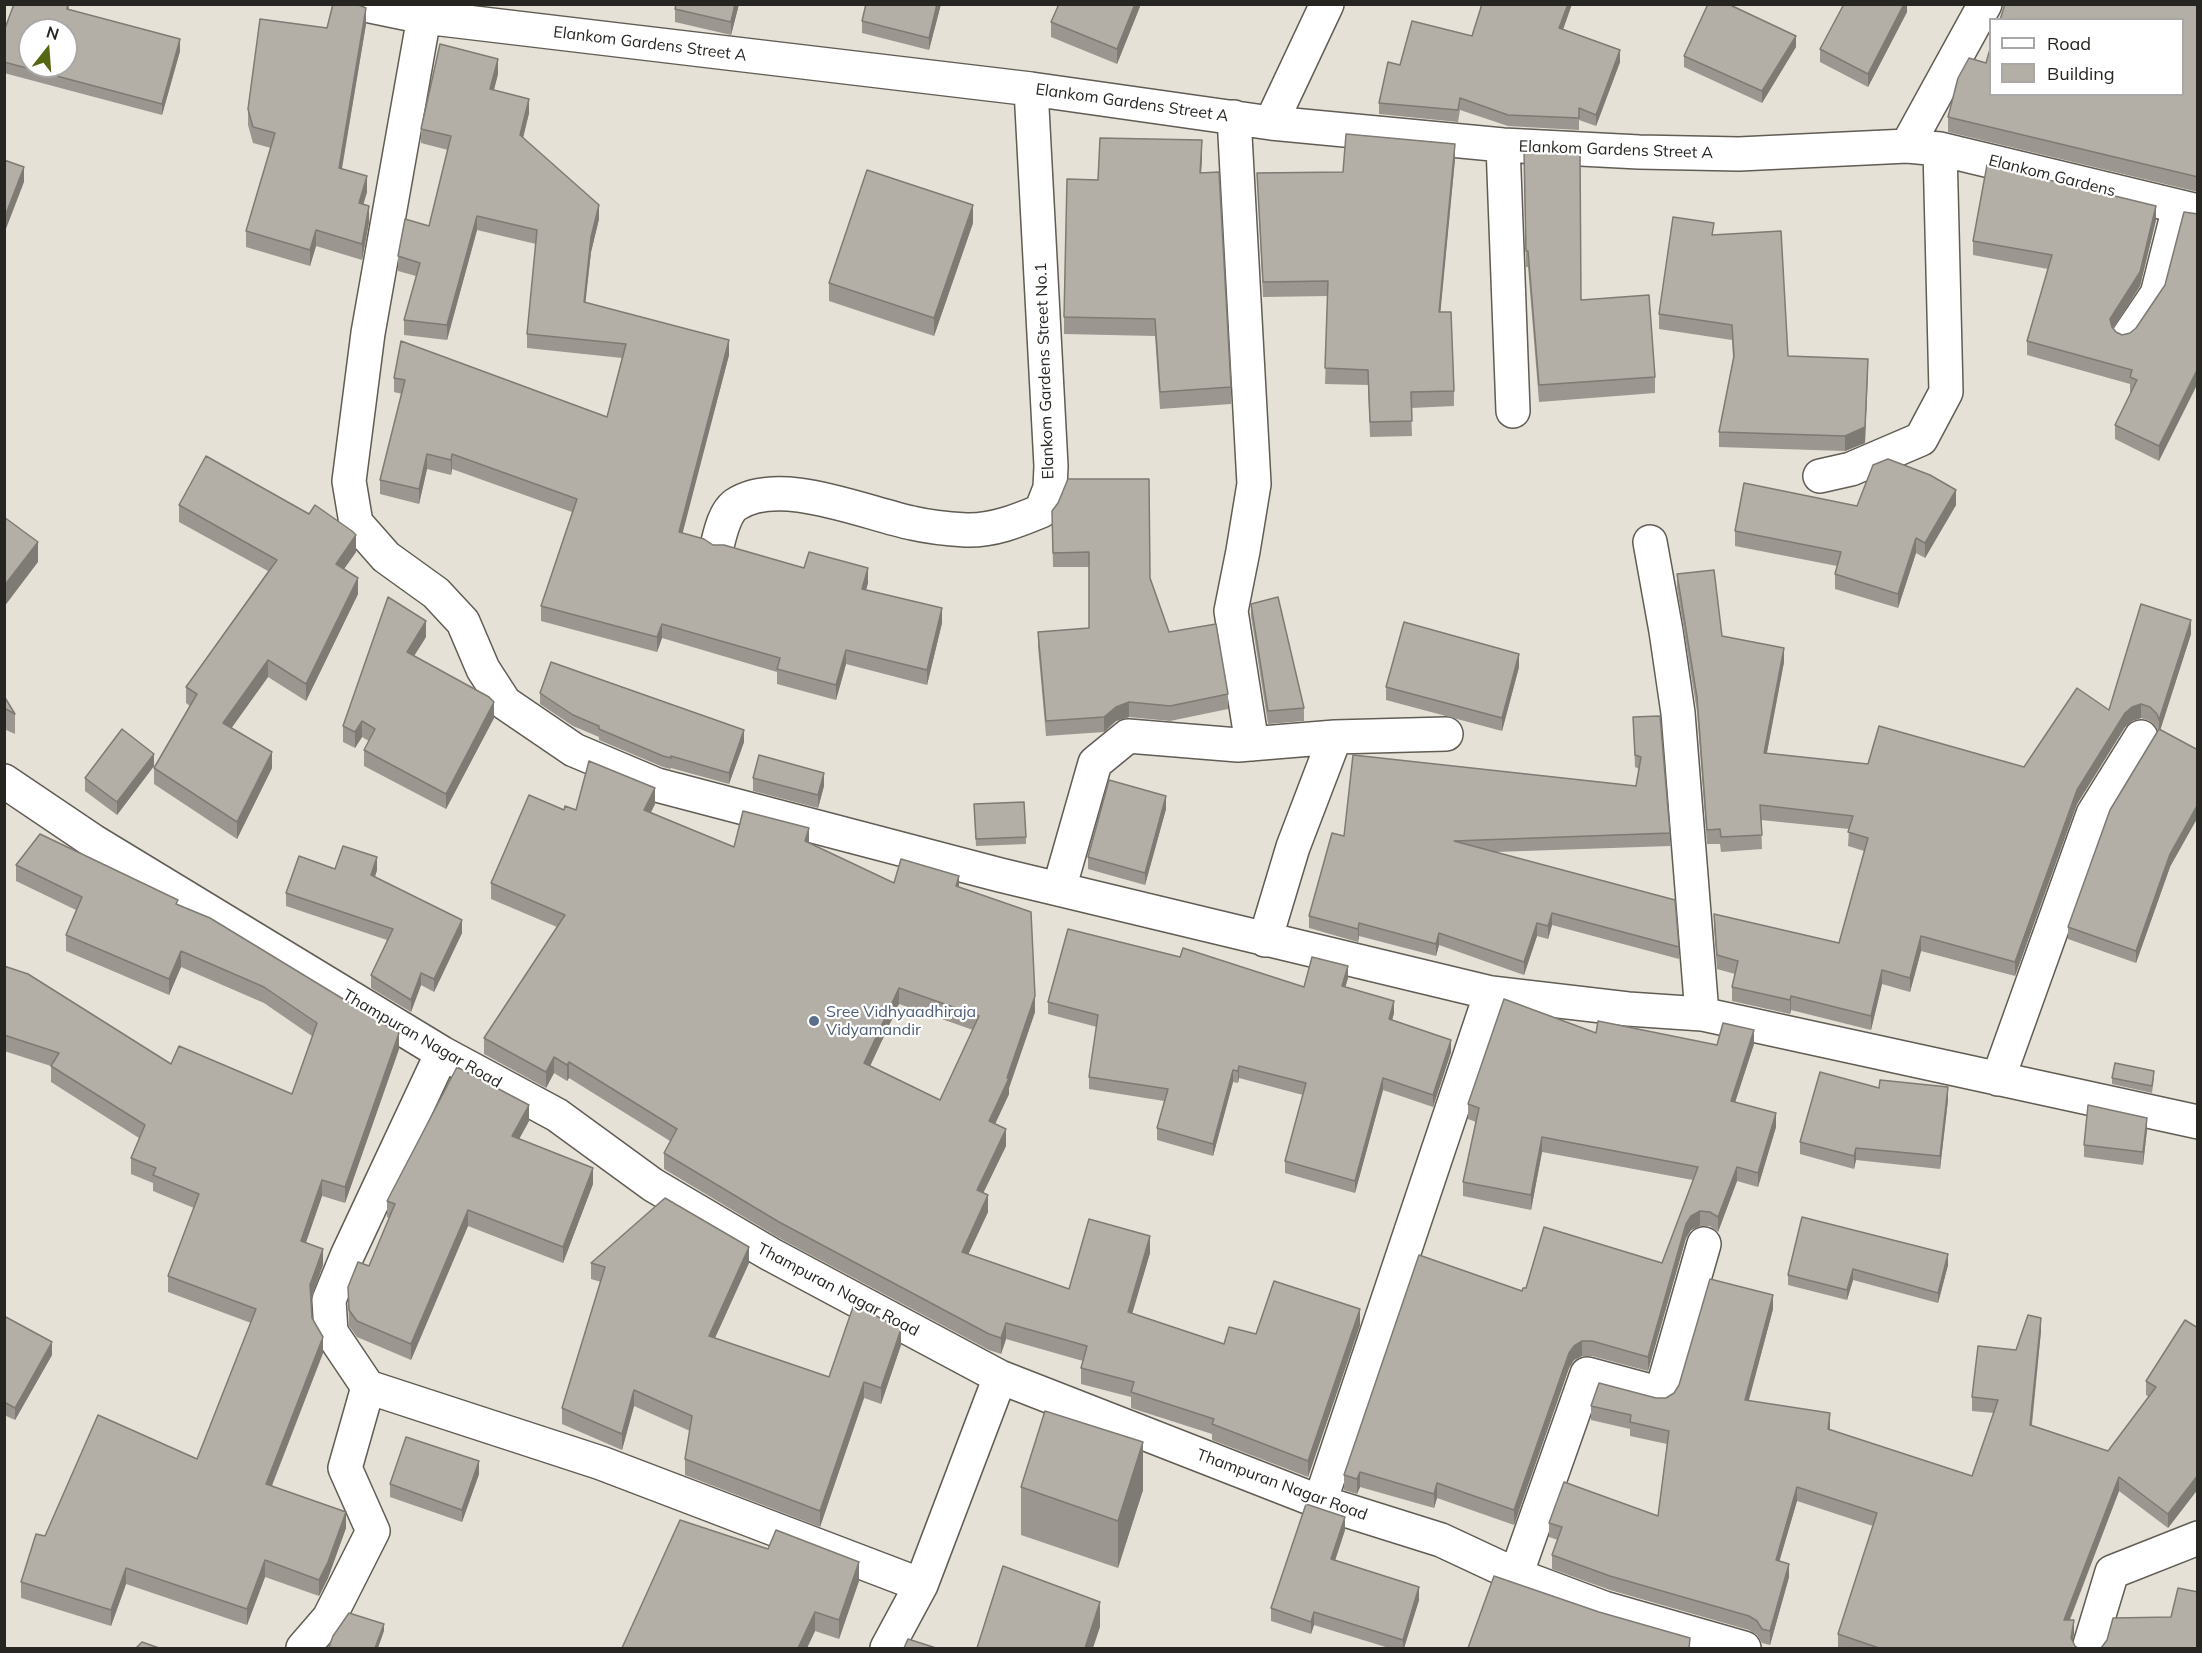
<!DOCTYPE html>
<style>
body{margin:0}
#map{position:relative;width:2202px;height:1653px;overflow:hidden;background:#e6e1d7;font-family:Mulish,sans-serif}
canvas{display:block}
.frame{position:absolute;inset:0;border:6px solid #272521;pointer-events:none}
.legend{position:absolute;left:1989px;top:18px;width:195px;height:78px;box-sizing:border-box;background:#fff;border:2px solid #a9a8a6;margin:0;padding:8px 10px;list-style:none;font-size:18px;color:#272521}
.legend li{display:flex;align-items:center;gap:12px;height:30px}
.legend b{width:30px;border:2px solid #a9a8a6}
.north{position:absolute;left:18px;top:18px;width:60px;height:60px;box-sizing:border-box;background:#fff;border:2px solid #a9a8a6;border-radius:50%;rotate:17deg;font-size:16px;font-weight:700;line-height:24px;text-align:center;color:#272521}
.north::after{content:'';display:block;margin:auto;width:21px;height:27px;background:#556712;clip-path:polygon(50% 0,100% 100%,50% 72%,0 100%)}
</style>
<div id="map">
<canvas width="2202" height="1653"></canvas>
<div class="frame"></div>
<ul class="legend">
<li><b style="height:8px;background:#fff"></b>Road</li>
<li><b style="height:16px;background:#b4afa6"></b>Building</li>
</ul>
<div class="north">N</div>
</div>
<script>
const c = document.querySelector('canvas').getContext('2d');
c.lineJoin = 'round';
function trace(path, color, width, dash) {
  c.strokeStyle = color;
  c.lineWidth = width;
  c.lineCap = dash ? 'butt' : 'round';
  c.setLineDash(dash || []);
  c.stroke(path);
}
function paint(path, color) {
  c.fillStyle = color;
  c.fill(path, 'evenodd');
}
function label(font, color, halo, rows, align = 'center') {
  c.font = font + ' Mulish,sans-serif';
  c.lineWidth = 4.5;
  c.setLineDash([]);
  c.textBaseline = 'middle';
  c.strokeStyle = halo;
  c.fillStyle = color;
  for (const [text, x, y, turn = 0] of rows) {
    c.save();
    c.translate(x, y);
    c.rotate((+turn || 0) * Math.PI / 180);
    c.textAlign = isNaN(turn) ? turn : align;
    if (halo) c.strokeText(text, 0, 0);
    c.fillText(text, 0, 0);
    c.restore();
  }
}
const service = new Path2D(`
 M2124 335 2153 292 2175 205`);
const minor = new Path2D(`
 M361 4 424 17 1031 89 1271 123 1503 145 1639 152 1739 154 1907 146 1940 149 2198 211
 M424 17 368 333 349 481 356 523 386 557 436 593 463 622 483 669 505 703 574 750 657 785 1000 875 1491 993 1628 1009 1702 1014 2198 1122
 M1234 117 1254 484 1243 551 1231 611 1252 744
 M1271 123 1327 4
 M1503 145 1513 411
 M1907 146 1985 4
 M1820 476 1851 469 1921 439 1946 392 1940 149
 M718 542C721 530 725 513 735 505 779 475 864 513 912 523 929 527 949 529 966 530 992 531 1017 521 1041 511L1050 488 1051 466 1031 89
 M1650 542 1666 631 1678 713 1702 1014
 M4 781 93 841 442 1053 557 1115 653 1185 770 1254 1000 1377 1320 1502 1441 1540 1516 1575 1604 1608 1744 1648
 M1059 889 1095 763 1128 736 1238 745 1335 737 1446 734
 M1265 940 1293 847 1335 737
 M442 1053 347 1256 329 1300 331 1332 368 1387 601 1463 921 1585
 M1998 1079 2093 814 2141 737
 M1320 1502 1491 993
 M1516 1575 1587 1374 1661 1394 1704 1244
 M303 1648 329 1618 373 1531 345 1468 368 1387
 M887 1648 921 1585 1000 1377
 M2089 1648 2112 1572 2198 1538`);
const wall = new Path2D(`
 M69 4V10L180 51 162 115 4 73V31Z
 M676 4H739L731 35 675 22V9Z
 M941 4 929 50 862 33V21Z
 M1141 4 1117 64 1051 37V22Z
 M1482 4H1572L1563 30 1620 62 1596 126 1579 120V130L1508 126 1460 110 1458 122 1379 114V103L1400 65 1472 36Z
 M1907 4V12L1868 87 1820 62V49Z
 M2198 4V192L1948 132V117L1986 63Z
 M366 24 342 169 367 192 363 204 369 222 362 260 316 246 310 266 246 247V231L271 148 253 143 248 125V109L327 28Z
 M1796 47 1762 103 1684 67V56Z
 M498 74 494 90 529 113 523 138 599 219 591 252 585 302 729 355 682 533 713 545 868 583 866 590 942 623 927 685 846 664 836 700 777 684V672L662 638 657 652 541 621V606L572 512 452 469 451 475 427 469 419 504 380 494V480L402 394 394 392V378L607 417 622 358 527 348V334L536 244 477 230 447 340 404 335V320L416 276 398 271V256L429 226 448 150 421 143V129Z
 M1202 157 1201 173 1231 387V404L1160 409 1155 336 1064 334V317L1098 180Z
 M1455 159 1440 312 1454 391V406L1411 408 1412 436 1370 437 1368 385 1325 384 1328 296 1263 297 1257 173 1343 172Z
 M1524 165 1581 300 1655 377V393L1539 402 1528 267H1526Z
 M2156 220 2140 286 2113 329 2116 332 2122 335 2130 333 2136 328 2165 285 2159 461 2115 439V425L2131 392H2130V384L2027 355V341L2048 269 1973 255V241Z
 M973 223 934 336 829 301V283Z
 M1714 235 1788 356 1868 374 1865 443 1845 451 1719 447V432L1733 359 1732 340 1659 329V314Z
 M179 505 356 552 344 569 358 594 306 701 268 677 231 728 272 768 237 839 154 784V768L190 706 186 703V687L268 571 179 522Z
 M1956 505 1925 558 1916 553 1898 608 1835 589V574L1837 566 1735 546V531L1857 506Z
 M1052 511 1150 578 1169 632 1228 694V709L1170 721 1129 717 1116 721 1104 732 1046 736 1038 647V632L1089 628V567H1053Z
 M1677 574 1722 636 1784 662 1767 753 1868 764 2024 767 2109 710 2191 634 2160 730 2170 867 2136 963 2068 939V927L2158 730 2157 728 2150 721 2141 718 2132 721 2125 727 2077 804 2015 976 1921 951 1910 992 1882 984 1871 1030 1791 1010 1790 1014 1732 1001V987L1735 974 1717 969 1714 928V914L1839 943 1864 851 1848 846 1849 829 1761 820 1762 849 1721 852 1720 844H1707L1697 712 1677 588Z
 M1251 604 1304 708V721L1268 724 1251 616Z
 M426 637 414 656 494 718 446 809 364 766V750L369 741 362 737 355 748 343 742V726Z
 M1519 667 1502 731 1386 700V687Z
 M540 693 744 742 729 784 671 768V769L663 767 599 740V737L573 726 540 704Z
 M4 696 15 714V734L4 729Z
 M1633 717 1670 833V846L1495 852 1679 947V959L1552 925 1548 939 1537 936 1524 975 1439 945 1436 956 1359 936 1358 942 1309 928V916L1344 836 1636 786 1639 769 1635 767Z
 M154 766 117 815 85 791V778Z
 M753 778 824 786 818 808 753 791Z
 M655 804 651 812 734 847 809 843 894 883 959 887 1035 1012 1009 1088V1094L995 1124 1006 1146 983 1193 988 1212 968 1254 1069 1289 1150 1253 1132 1313 1224 1344 1256 1334 1360 1325 1308 1477 1212 1440V1434L1131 1408V1397L1081 1384V1368L1083 1361 1006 1339 1001 1354 989 1350 779 1238 664 1169V1153L670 1141 569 1078 567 1081 554 1073 546 1088 484 1054V1038L557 927 491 899V883L564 810H576ZM899 1004 973 1030 940 1100 870 1066Z
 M974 804 1026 837V844L976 846Z
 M1166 809 1145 885 1088 869V857Z
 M16 865 178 904 399 1049 345 1203 322 1196 306 1242 323 1265 311 1299 312 1318 323 1353 272 1486 346 1528 328 1578 319 1596 265 1577 247 1625 126 1584 111 1626 21 1598V1582L45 1536 197 1459 251 1323 168 1292V1276L194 1208 153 1191V1183L131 1174V1158L139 1138 51 1082V1066L4 1051V966L171 1064 292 1094 312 1036 264 1003 181 967 169 995 66 951V935L76 910 16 881Z
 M335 869 377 870 375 877 462 933 434 992 421 985 411 1012 371 988V975L387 940 286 906V893Z
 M1180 957 1304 987 1348 978 1345 987 1394 1013 1392 1020 1451 1052 1433 1107 1383 1090 1355 1193 1285 1173V1161L1303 1095 1239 1078 1238 1083 1233 1082 1213 1156 1157 1140V1128L1164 1101 1089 1089V1077L1097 1027 1048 1014V1002Z
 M1596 1033 1717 1045 1754 1044 1735 1102 1776 1127 1758 1187 1737 1181 1718 1232 1710 1226H1700L1691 1230 1686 1238 1648 1371 1592 1356H1582L1574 1360 1569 1368 1514 1525 1437 1498 1434 1508 1360 1487 1357 1494 1344 1490V1475L1522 1291 1526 1288 1662 1263 1693 1180 1542 1152 1531 1210 1463 1196V1182L1476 1122 1468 1119V1104Z
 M2112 1078H2154L2152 1093 2112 1084Z
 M2198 1082V1103L2196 1102V1090Z
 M1948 1100 1940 1169 1856 1160 1854 1169 1800 1154V1142Z
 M529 1121 519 1139 593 1184 563 1263 468 1226 411 1360 357 1337 349 1326 348 1287 369 1266 389 1218 387 1217V1201Z
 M2147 1130 2143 1165 2084 1157V1145Z
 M1802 1217 1948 1265 1938 1303 1853 1280 1847 1300 1788 1285V1275Z
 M591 1263H749L715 1338 829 1377 901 1345 881 1404 864 1398 820 1527 685 1475V1459L690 1431 634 1406 622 1450 562 1424V1408L601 1282 591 1279Z
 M1773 1309 1749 1400 1830 1427V1430L1972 1476 1994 1413 1972 1411V1397L2016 1350 2041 1331 2032 1425 2108 1451 2149 1397 2146 1395V1381L2198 1328V1489L2168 1528 2119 1491 2070 1620 2074 1634 2072 1641 2075 1646 2078 1648H1838V1634L1873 1526 1797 1501 1779 1561 1789 1577 1770 1645 1762 1643 1757 1635 1749 1630 1610 1590 1552 1569V1555L1558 1540 1549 1537V1523L1658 1516 1667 1444 1630 1436V1429L1591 1420V1406L1656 1398H1666L1674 1393Z
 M4 1316 52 1355 15 1420 4 1415Z
 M479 1474 462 1522 390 1497V1484Z
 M1021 1487 1143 1490 1118 1568 1021 1535Z
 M1345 1530 1335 1561 1419 1600 1404 1648H1389L1314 1625 1311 1634 1271 1621V1608Z
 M859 1581 839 1639 815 1631 807 1648H622Z`);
const shadedWall = new Path2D(`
 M735 4H739L731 35V22Z
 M937 4H941L929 50V38Z
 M1135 4H1141L1117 64V49Z
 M1568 4H1572L1559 40V28Z
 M1904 4H1907V12L1868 87V74Z
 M366 8V24L339 184V168Z
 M1796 36V47L1762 103V91Z
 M180 39V51L162 115V104Z
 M1620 50V62L1596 126V115Z
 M498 59V74L490 104V89Z
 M529 99V113L520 150V135Z
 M1202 140V157L1200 190V173Z
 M1455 144V159L1439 327V312Z
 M24 167V182L4 234V219Z
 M367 176V192L359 219V203Z
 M599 205V219L591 252 584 316V302L591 237Z
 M973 205V223L934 336V318Z
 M369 206V222L362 260V244Z
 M2156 206V220L2140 286 2110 333V319Z
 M477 216V230L447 340V325Z
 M316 230V246L310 266V250Z
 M729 340V355L679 547V532Z
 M1868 359 1865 443 1845 451V436Z
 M2198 368V383L2159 461V446Z
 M427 454V469L419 504V489Z
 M452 454V469L451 475V460Z
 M1956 490V505L1925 558V543Z
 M356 535V552L336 580V564Z
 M1916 538V553L1898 608V594Z
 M38 542V562L4 607V586Z
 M868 568V583L862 603V589Z
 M358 578V594L306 701V684Z
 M942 608V623L927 685V670Z
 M2191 620V634L2159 734V720Z
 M426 621V637L407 667V652Z
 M662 624V638L657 652V637Z
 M1784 648V662L1764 767V753Z
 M846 650V664L836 700V685Z
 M1519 654V667L1502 731V718Z
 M268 660V677L223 740V723Z
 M494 702V718L446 809V794Z
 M1129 702V717L1116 721 1104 732V717L1116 707Z
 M2141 704V718L2132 721 2125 727 2077 804 2015 976V962L2077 790 2125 713 2132 707Z
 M362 721V737L355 748V732Z
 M744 730V742L729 784V773Z
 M272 752V768L237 839V822Z
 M154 754V766L117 815V802Z
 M824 773V786L818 808V795Z
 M655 788V804L644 826V810Z
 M1166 796V809L1145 885V873Z
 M2198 804V817L2170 867 2136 963V951L2170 854Z
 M809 828V844L805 841Z
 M377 857V870L371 888V875Z
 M959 876V892L956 886Z
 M1552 913V925L1548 939V926Z
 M462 920V933L434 992V979Z
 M1359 923V936L1358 942V929Z
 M1537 923V936L1524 975V962Z
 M1439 933V945L1436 956V944Z
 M1921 936V951L1910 992V978Z
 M181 951V967L169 995V979Z
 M1348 966V978L1342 998V986Z
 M1882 970V984L1871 1030V1016Z
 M421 973V985L411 1012V1000Z
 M899 988V1004L864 1079V1063Z
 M1035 996V1012L1009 1088V1094L989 1137V1121L1007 1078Z
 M1791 996V1010L1790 1014V1000Z
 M1394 1001V1013L1389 1031V1019Z
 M1754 1030V1044L1731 1115V1101Z
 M399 1033V1049L345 1203V1187Z
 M1451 1040V1052L1433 1107V1095Z
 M554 1057V1073L546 1088V1072Z
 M569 1062V1078L567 1081V1065Z
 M1239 1066V1078L1238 1083V1071Z
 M1233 1070V1082L1213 1156V1144Z
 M1383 1078V1090L1355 1193V1181Z
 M1948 1087V1100L1940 1169V1156Z
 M529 1105V1121L512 1152V1136Z
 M1776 1113V1127L1758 1187V1173Z
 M2147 1118V1130L2143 1165V1152Z
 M1006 1129V1146L977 1206V1190Z
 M1542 1137V1152L1531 1210V1195Z
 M1856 1148V1160L1854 1169V1156Z
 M1737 1167V1181L1718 1232V1217Z
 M593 1168V1184L563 1263V1247Z
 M322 1180V1196L301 1257V1241Z
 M988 1195V1212L962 1268V1252Z
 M468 1210V1226L411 1360V1344Z
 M1700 1211V1226L1691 1230 1686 1238 1648 1371V1357L1686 1224 1691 1216Z
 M1150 1236V1253L1128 1328V1312Z
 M749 1247V1263L709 1351V1336Z
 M323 1249V1265L310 1301V1285Z
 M1948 1254V1265L1938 1303V1293Z
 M1853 1269V1280L1847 1300V1290Z
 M1773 1295V1309L1745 1414V1400Z
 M1360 1309V1325L1308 1477V1461Z
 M2041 1318V1331L2030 1439V1425Z
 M1006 1323V1339L1001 1354V1338Z
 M901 1329V1345L881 1404V1388Z
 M323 1337V1353L266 1500V1484Z
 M1582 1341V1356L1574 1360 1569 1368 1514 1525V1510L1569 1353 1574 1346Z
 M52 1342V1355L15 1420V1408Z
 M864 1382V1398L820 1527V1511Z
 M634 1390V1406L622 1450V1434Z
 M1830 1413V1427L1828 1443V1429Z
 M1143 1442V1490L1118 1568V1521Z
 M479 1461V1474L462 1522V1510Z
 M1360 1472V1487L1357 1494V1479Z
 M2198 1475V1489L2168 1528V1514Z
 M2119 1477V1491L2064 1634V1620Z
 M1437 1483V1498L1434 1508V1494Z
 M1797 1487V1501L1776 1573V1560Z
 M346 1512V1528L328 1578 319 1596V1580Z
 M1345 1517V1530L1331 1572V1559Z
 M265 1560V1577L247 1625V1609Z
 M859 1562V1581L839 1639V1620Z
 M1789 1564V1577L1770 1645V1631Z
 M126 1568V1584L111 1626V1610Z
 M1419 1587V1600L1404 1648H1403V1640Z
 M1100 1602V1627L1093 1648H1085Z
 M815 1612V1631L807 1648H798Z
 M1314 1612V1625L1311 1634V1622Z
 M2074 1620V1634L2071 1648V1638Z
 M384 1624V1631L378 1648H375Z`);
const building = new Path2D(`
 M14 4H68L67 9 180 39 162 104 4 62V31ZM30 30H66V66H30Z
 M333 4H356L366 8 339 168 367 176 359 203 369 206 362 244 316 230 310 250 246 231 275 133 253 127 248 109 260 19 327 28Z
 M676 4H735L731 22 675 9Z
 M866 4H937L929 38 862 21Z
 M1059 4H1135L1117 49 1051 22Z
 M1482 4H1568L1559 28 1620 50 1596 115 1579 108V118L1508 115 1460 98 1458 110 1379 103 1388 62 1400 65 1412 21 1472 36Z
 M1708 4H1728L1796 36 1762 91 1684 56Z
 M1844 4H1904L1868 74 1820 49Z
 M2005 4H2198V177L1948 117 1958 78 1969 58 1986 63 1990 49V94H2182V20H2000Z
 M440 44 498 59 490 89 529 99 520 135 599 205 591 237 584 302 729 340 679 532 704 539 713 545H724L804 568 809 552 868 568 862 589 942 608 927 670 846 650 836 685 777 669 780 658 662 624 657 637 541 606 577 499 452 454 451 460 427 454 419 489 380 480 405 380 394 378 401 341 607 417 626 344 527 334 537 230 477 216 447 325 404 320 420 263 398 256 405 219 429 226 451 136 421 129Z
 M1346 134 1455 144 1439 312H1451L1454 391 1411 392 1412 421 1370 422 1368 370 1325 368 1328 281 1263 282 1257 173 1343 172Z
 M1100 138 1202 140 1200 173 1219 172 1231 387 1160 392 1155 319 1064 317 1067 179 1098 180Z
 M1524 149 1580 151 1581 300 1649 295 1655 377 1539 385 1528 251H1526Z
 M4 160 24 167 4 219Z
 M1987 165 2156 206 2140 272 2110 319 2112 327 2116 332 2122 335 2130 333 2136 328 2165 285 2184 212 2198 214V368L2159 446 2115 425 2137 380 2130 377 2132 370 2027 341 2052 255 1973 241Z
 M867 170 973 205 934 318 829 283Z
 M1673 217 1714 223 1712 235 1781 231 1788 356 1868 359 1865 427 1845 436 1719 432 1734 356 1732 325 1659 314Z
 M206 456 309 514 315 505 352 531 356 535 336 564 358 578 306 684 268 660 223 723 272 752 237 822 154 768 197 694 186 687 277 560 179 505Z
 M1888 459 1930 475 1956 490 1925 543 1916 538 1898 594 1835 574 1841 552 1735 531 1744 483 1857 506 1873 465Z
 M1068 479H1149L1150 578 1169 632 1216 624 1228 694 1170 706 1129 702 1116 707 1104 717 1046 721 1038 632 1089 628V552L1053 553 1052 511 1058 503Z
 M4 517 38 542 4 586Z
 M1714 570 1722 636 1784 648 1764 753 1868 764 1879 726 2024 767 2077 688 2109 710 2141 604 2191 620 2159 720 2157 714 2150 707 2141 704 2132 707 2125 713 2077 790 2015 962 1921 936 1910 978 1882 970 1871 1016 1791 996 1790 1000 1732 987 1738 961 1717 955 1714 914 1839 943 1868 838 1848 832 1853 816 1760 805 1762 835 1721 837 1720 829 1707 830 1697 697 1677 574Z
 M388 597 426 621 407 652 489 697 494 702 446 794 364 750 375 729 362 721 355 732 343 726Z
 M1278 597 1304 708 1268 711 1251 604Z
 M1404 622 1519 654 1502 718 1386 687Z
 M551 662 744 730 729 773 671 756V758L663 756 599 729V726L573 715 540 693Z
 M4 696 15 714 4 708Z
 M1660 716 1670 833 1454 841 1675 900 1679 947 1552 913 1548 926 1537 923 1524 962 1439 933 1436 944 1359 923 1358 929 1309 916 1332 833 1344 836 1353 755 1636 786 1641 757 1635 755 1633 717Z
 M122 729 154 754 117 802 85 778Z
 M2159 729 2198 750V804L2170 854 2136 951 2068 927 2110 810Z
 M759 755 824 773 818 795 753 778Z
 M589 761 655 788 644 810 734 847 743 811 809 828 805 841 894 883 901 859 959 876 956 886 1031 912 1035 996 1007 1078H1009L989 1121 1006 1129 977 1190 988 1195 962 1252 1069 1289 1089 1219 1150 1236 1128 1312 1224 1344 1229 1327 1256 1334 1274 1281 1360 1309 1308 1461 1212 1424 1214 1419 1131 1392 1134 1382 1081 1368 1087 1346 1006 1323 1001 1338 989 1334 779 1222 664 1153 677 1129 569 1062 567 1065 554 1057 546 1072 484 1038 565 915 491 883 529 795 564 810 565 806 576 810ZM899 988 979 1016 940 1100 864 1063Z
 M1109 780 1166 796 1145 873 1088 857Z
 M1024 802 1026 837 976 839 974 804Z
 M40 834 178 900 176 904 210 918 399 1033 345 1187 322 1180 301 1241 323 1249 310 1285 312 1318 323 1337 266 1484 346 1512 328 1562 319 1580 265 1560 247 1609 126 1568 111 1610 21 1582 36 1534 45 1536 98 1415 197 1459 256 1309 168 1276 199 1194 153 1175 156 1168 131 1158 145 1125 51 1066 59 1053 4 1035V966L28 974 171 1064 179 1046 292 1094 317 1023 264 987 181 951 169 979 66 935 82 897 16 865Z
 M343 846 377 857 371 875 462 920 434 979 421 973 411 1000 371 975 393 929 286 893 299 856 335 869Z
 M1068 929 1180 957 1183 948 1304 987 1312 957 1348 966 1342 986 1394 1001 1389 1019 1451 1040 1433 1095 1383 1078 1355 1181 1285 1161 1306 1083 1239 1066 1238 1071 1233 1070 1213 1144 1157 1128 1168 1089 1089 1077 1098 1015 1048 1002Z
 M1504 999 1596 1033 1598 1021 1717 1045 1723 1023 1754 1030 1731 1101 1776 1113 1758 1173 1737 1167 1718 1217 1710 1212 1700 1211 1691 1216 1686 1224 1648 1357 1592 1341H1582L1574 1346 1569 1353 1514 1510 1437 1483 1434 1494 1360 1472 1357 1479 1344 1475 1419 1255 1522 1291 1523 1288H1526L1544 1227 1662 1263 1698 1167 1542 1137 1531 1195 1463 1182 1479 1108 1468 1104Z
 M2115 1063 2154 1071 2152 1086 2112 1078Z
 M457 1067 529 1105 512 1136 593 1168 563 1247 468 1210 411 1344 357 1321 349 1310 348 1287 358 1262 369 1266 395 1204 387 1201Z
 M1820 1072 1879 1088 1880 1080 1948 1087 1940 1156 1856 1148 1854 1156 1800 1142Z
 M2088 1105 2147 1118 2143 1152 2084 1145Z
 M665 1198 749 1247 709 1336 829 1377 854 1304 901 1329 881 1388 864 1382 820 1511 685 1459 692 1416 634 1390 622 1434 562 1408 605 1267 591 1263Z
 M1802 1217 1948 1254 1938 1293 1853 1269 1847 1290 1788 1275Z
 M1710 1279 1773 1295 1745 1400 1830 1413 1828 1429 1972 1476 1998 1400 1972 1397 1978 1346 2016 1350 2028 1315 2041 1318 2030 1425 2108 1451 2156 1387 2146 1381 2185 1320 2198 1328V1475L2168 1514 2119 1477 2064 1620H2074L2071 1638 2075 1646 2078 1648H1879L1838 1634 1877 1513 1797 1487 1776 1560 1789 1564 1770 1631 1762 1629 1757 1621 1749 1616 1610 1576 1552 1555 1562 1527 1549 1523 1564 1482 1658 1516 1669 1431 1630 1422 1631 1415 1591 1406 1599 1383 1656 1398H1666L1674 1393 1679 1385Z
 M4 1316 52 1342 15 1408 4 1402Z
 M1045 1411 1143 1442 1118 1521 1021 1487Z
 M406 1437 479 1461 462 1510 390 1484Z
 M1306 1504 1345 1517 1331 1559 1419 1587 1403 1640 1314 1612 1311 1622 1271 1608Z
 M680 1520 768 1549 776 1530 859 1562 839 1620 815 1612 798 1648H622Z
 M1003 1566 1100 1602 1085 1648H977Z
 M1494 1576 1599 1612 1690 1638 1689 1648H1468Z
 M2178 1588 2198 1592V1648H2101L2107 1640 2113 1618 2171 1617Z
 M349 1613 384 1624 375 1648H334L329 1647 333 1636Z
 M908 1639 936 1648H904Z
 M142 1642 159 1648H136Z`);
const markers = [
 [814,1021,6,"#5c6f8a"]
];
const streetNames = [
 ["Elankom Gardens Street A",650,44,7],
 ["Elankom Gardens Street A",1132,103,8],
 ["Elankom Gardens Street A",1616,150,2],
 ["Elankom Gardens",2052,176,14],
 ["Elankom Gardens Street No.1",1045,371,-92],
 ["Thampuran Nagar Road",422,1039,30],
 ["Thampuran Nagar Road",838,1290,28],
 ["Thampuran Nagar Road",1282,1485,20]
];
const serviceNames = [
 ["Sree Vidhyaadhiraja",826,1012],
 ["Vidyamandir",826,1030]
];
trace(service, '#615c54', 27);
trace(minor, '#615c54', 36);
trace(service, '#fff', 24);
trace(minor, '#fff', 33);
paint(wall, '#9b968f');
paint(shadedWall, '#7e7a74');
paint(building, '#b4afa6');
trace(building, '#7e7a74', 1.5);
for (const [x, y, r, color] of markers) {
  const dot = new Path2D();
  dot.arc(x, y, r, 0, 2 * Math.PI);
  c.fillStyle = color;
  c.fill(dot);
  trace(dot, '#fff', 2);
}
label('16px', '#272521', '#fff', streetNames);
label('16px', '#4e5e75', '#fff', serviceNames, 'left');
</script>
